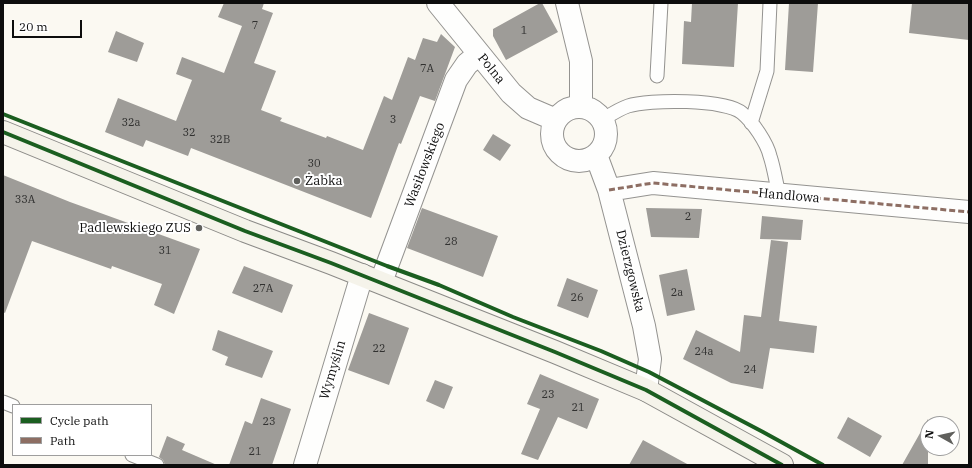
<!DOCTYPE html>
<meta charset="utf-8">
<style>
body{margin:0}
#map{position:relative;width:972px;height:468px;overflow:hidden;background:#fbf9f2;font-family:"IBM Plex Serif",serif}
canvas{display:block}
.frame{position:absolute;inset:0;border:4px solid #0d0d0d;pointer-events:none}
.legend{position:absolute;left:12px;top:404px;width:140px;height:52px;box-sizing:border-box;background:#fff;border:1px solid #9e9e9e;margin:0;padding:5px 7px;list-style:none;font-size:12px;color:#0d0d0d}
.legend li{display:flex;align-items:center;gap:8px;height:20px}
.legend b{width:20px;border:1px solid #9e9e9e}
.north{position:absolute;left:920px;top:416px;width:40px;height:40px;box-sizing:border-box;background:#fff;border:1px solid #9e9e9e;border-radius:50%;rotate:278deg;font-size:11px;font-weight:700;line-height:16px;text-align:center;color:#0d0d0d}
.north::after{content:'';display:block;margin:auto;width:14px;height:18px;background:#60605d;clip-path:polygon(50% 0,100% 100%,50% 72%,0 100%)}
.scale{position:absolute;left:12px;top:20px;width:70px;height:18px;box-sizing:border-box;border:2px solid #0d0d0d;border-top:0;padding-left:5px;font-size:12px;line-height:14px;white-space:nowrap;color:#0d0d0d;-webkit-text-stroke:3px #fff;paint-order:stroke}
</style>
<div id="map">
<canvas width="972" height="468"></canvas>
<div class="frame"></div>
<ul class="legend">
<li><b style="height:5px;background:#1b5e20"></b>Cycle path</li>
<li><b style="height:5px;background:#8d6e63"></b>Path</li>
</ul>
<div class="north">N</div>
<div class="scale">20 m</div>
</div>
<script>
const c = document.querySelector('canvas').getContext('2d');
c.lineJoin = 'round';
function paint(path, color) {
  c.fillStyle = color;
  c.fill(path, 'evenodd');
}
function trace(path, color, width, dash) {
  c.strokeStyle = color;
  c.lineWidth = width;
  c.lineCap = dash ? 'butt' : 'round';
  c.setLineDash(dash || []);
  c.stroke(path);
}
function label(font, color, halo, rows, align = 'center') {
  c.font = font + ' "IBM Plex Serif",serif';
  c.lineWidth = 4;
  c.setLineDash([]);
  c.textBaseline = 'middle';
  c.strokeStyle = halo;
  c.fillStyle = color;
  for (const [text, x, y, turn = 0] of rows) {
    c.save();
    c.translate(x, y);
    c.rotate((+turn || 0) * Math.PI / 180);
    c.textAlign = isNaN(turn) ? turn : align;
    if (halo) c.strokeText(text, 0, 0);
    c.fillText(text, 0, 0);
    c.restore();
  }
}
const building = new Path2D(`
 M224 3H264L262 9 273 13 254 63 276 71 261 110 282 118 280 121 326 138 327 136 363 150 384 96 392 100 408 57 415 60 423 38 437 42 441 34 455 47 435 101 420 96 401 144 399 143 371 218 191 148 188 156 146 140 143 147 105 132 118 98 176 121 192 80 176 74 182 57 224 73 242 26 218 17Z
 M540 3H542L558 32 506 60 493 36V29Z
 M692 3H738L734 67 682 64 684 21 691 22Z
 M789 3H818L813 72 785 70Z
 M912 3H969V40L909 33Z
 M116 31 144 43 137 62 108 52Z
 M493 134 511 145 500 161 483 150Z
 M3 175 70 202 200 249 174 314 154 305 162 284 112 266 111 269 32 241 5 313 3 312Z
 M422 208 498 236 483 277 407 248Z
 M646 208 702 209 699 238 651 237Z
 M762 216 803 220 801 240 760 239Z
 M771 240 788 242 779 321 817 326 814 353 770 348 763 389 731 383 683 359 696 330 740 352 744 315 761 317Z
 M244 266 293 285 282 313 232 293Z
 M687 269 695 310 667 316 659 275Z
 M567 278 598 290 588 318 557 306Z
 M369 313 409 328 389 385 348 370Z
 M218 330 273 351 262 378 225 365 228 357 212 350Z
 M540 374 599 399 587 429 558 417 538 460 521 454 540 409 527 404Z
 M435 380 453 387 444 409 426 401Z
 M261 398 291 409 272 465H229L245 421 252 424Z
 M848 417 882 436 870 457 837 438Z
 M928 419V465H902Z
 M167 436 185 444 182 450 217 465H165L163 460 159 457Z
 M643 440 689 465H629Z`);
const lane = new Path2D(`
 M657 76 661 3
 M602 120C610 115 619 109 628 106 648 99 727 99 742 113 753 122 767 143 770 156 774 168 776 182 779 195
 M751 123 767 71 770 3
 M3 402 13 406
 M132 455 157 465`);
const street = new Path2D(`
 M438 3 511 93 528 108 556 120
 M567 3 581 61V107
 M552 134a27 27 0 1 1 54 0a27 27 0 1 1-54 0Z
 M596 155 609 190 644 326 650 359 646 390
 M609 190 653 183 969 212
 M381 282 456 80 467 64 479 54
 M305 465 362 275`);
const secondary = new Path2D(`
 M3 132 245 231 331 263 555 352 646 390 782 465`);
const quiet = new Path2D(`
 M609 190 653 183 969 212`);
const cycleway = new Path2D(`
 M3 114 387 266 439 285 513 317 601 351 649 372 763 432 823 465
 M3 132 245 231 331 263 555 352 646 390 782 465`);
const markers = [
 [297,181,4,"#60605d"],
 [199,228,4,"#60605d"]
];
const numberNames = [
 ["7",255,26],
 ["1",524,31],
 ["7A",427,69],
 ["3",393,120],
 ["32a",131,123],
 ["32",189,133],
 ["32B",220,140],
 ["30",314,164],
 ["33A",25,200],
 ["2",688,217],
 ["28",451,242],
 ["31",165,251],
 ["27A",263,289],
 ["2a",677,293],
 ["26",577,298],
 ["22",379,349],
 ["24a",704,352],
 ["24",750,370],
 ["23",548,395],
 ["21",578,408],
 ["23",269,422],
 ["21",255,452]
];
const streetNames = [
 ["Polna",491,69,51],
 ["Wasiłowskiego",425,165,-69],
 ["Handlowa",789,196,5],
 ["Dzierzgowska",630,271,76],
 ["Wymyślin",333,370,-73]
];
const poiNames = [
 ["Żabka",305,181],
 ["Padlewskiego ZUS",191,228,"right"]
];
paint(building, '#9e9c98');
trace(lane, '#949390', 15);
trace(street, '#949390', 24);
trace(secondary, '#8b8a87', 24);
trace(lane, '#fefefd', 13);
trace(street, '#fefefd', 22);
trace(secondary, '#f5f3ea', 22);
trace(quiet, '#8d6e63', 3, [6, 3]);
trace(cycleway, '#1b5e20', 4);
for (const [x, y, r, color] of markers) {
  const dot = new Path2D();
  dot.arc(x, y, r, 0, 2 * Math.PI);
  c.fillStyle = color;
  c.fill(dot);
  trace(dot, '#fff', 1.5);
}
label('11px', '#313130', null, numberNames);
label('13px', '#0d0d0d', '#fff', streetNames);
label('13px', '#0d0d0d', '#fff', poiNames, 'left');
</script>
